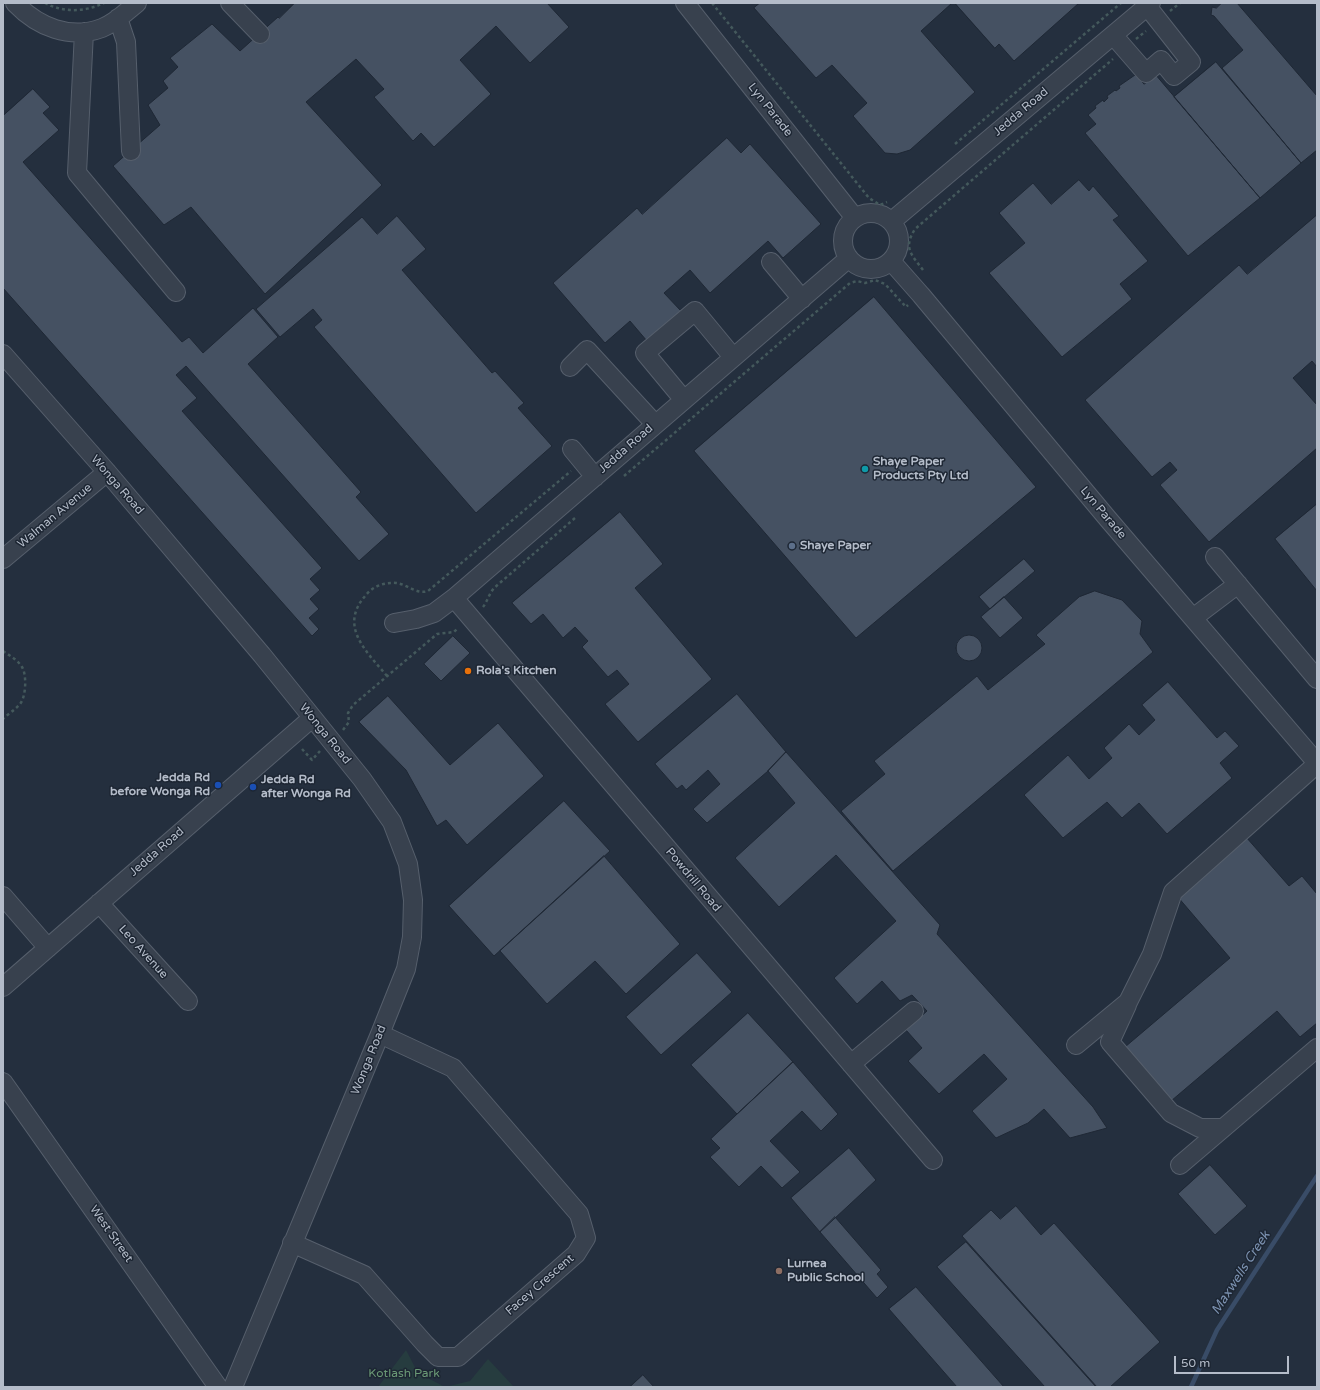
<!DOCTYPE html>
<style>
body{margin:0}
#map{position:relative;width:1320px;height:1390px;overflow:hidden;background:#242f3e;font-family:"Varela Round",sans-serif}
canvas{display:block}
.frame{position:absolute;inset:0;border:4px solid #b4bcc9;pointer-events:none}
.scale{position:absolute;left:1174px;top:1356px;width:115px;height:18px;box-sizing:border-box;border:2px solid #b4bcc9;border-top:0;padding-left:5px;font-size:12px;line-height:14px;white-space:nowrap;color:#b4bcc9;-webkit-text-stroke:3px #1d2633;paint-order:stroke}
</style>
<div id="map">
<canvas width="1320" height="1390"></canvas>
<div class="frame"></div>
<div class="scale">50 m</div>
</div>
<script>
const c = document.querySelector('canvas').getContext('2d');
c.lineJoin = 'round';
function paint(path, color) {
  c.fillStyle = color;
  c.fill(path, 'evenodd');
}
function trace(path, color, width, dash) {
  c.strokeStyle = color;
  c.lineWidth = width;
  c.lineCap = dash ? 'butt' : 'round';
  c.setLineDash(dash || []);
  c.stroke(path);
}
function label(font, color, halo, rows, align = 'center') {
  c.font = font + ' "Varela Round",sans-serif';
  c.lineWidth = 3;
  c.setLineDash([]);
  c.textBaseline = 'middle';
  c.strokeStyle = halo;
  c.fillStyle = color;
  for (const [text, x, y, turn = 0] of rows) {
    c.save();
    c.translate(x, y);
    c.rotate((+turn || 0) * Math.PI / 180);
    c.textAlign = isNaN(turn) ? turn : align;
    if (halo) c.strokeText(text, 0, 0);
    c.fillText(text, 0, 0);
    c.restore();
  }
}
const green = new Path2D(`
 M406 1350 418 1373 445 1387H378Z
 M488 1359 514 1387H445L470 1381Z`);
const stream = new Path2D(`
 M1191 1387 1217 1330 1317 1176`);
const building = new Path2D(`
 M295 3H547L569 27 530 63 496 26 460 60 491 94 434 147 421 133 413 141 374 97 384 89 356 59 306 102 382 185 265 294 191 207 164 225 113 166 160 125 148 105 168 88 163 81 178 67 170 58 212 24 240 51 278 17 279 18Z
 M760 3H952L921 31 975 92 910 150 897 154 885 153 853 116 867 103 832 65 816 78 754 8Z
 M955 3H1079L1014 61 999 44 995 48Z
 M1222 3H1237L1317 96V150L1301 163 1222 68 1243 50 1214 16 1211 15 1212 7 1216 8Z
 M1216 62 1301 163 1260 198 1174 97Z
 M1155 74 1260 198 1188 256 1085 133 1096 124 1088 115 1096 108 1095 106 1103 100 1104 102 1108 98 1107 96 1115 90 1116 91 1120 88 1119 86 1135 75 1144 84Z
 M33 89 50 107 43 113 59 130 23 162 182 342 189 337 203 353 253 308 278 337 248 364 361 492 356 497 389 534 359 561 186 366 176 375 197 398 182 411 322 568 310 579 320 590 310 599 319 609 309 618 319 629 312 636 3 288V116Z
 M727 138 741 153 750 144 821 224 783 258 768 241 710 293 690 270 664 293 681 311 647 341 630 321 605 343 553 283 637 208 642 214Z
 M1079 180 1089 191 1093 186 1119 216 1113 220 1148 261 1120 284 1132 299 1062 357 989 273 1025 243 999 213 1033 183 1051 204Z
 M1317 215V367L1312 361 1293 378 1317 405V448L1209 542 1160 485 1177 470 1170 462 1152 477 1085 400 1239 265 1247 274Z
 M397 216 426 249 402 270 492 373 495 371 524 403 518 408 552 446 476 513 314 327 322 320 313 309 280 337 256 309 362 217 377 234Z
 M874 297 1036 487 856 638 694 451Z
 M1317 504V591L1275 539Z
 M620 512 663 564 635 588 712 679 638 742 605 704 629 684 617 670 608 677 582 647 588 641 575 627 563 638 543 614 531 624 512 603Z
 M1024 559 1035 571 990 609 979 597Z
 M1095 591 1122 600 1142 621 1140 634 1153 652 893 871 841 811 885 774 874 761 977 676 988 690 1045 644 1036 635 1079 597Z
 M1004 597 1023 618 1000 638 981 617Z
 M956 648a13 13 0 1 1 26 0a13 13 0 1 1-26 0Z
 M453 636 470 653 441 681 424 664Z
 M1168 682 1217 738 1225 731 1239 746 1220 763 1232 778 1167 834 1139 803 1122 818 1107 802 1063 838 1024 795 1068 755 1089 779 1112 758 1104 748 1129 724 1139 735 1155 720 1142 705Z
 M737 694 786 752 768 771 707 823 693 809 720 784 708 770 686 790 682 785 677 789 655 764Z
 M388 696 450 765 498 723 544 776 467 845 446 820 437 826 406 770 359 722Z
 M786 752 940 925 937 934 1093 1107 1107 1128 1070 1138 1044 1109 1028 1123 996 1138 972 1111 1007 1079 984 1054 939 1094 908 1061 922 1048 906 1030 927 1011 912 995 900 1001 882 981 857 1004 834 978 896 921 836 855 779 907 735 858 795 803 768 771Z
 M564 801 610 851 494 956 449 906Z
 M1246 837 1289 886 1302 876 1317 894V1023L1300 1037 1277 1011 1171 1101 1125 1047 1230 958 1177 896Z
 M604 856 680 944 626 994 595 961 547 1004 500 951Z
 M697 953 732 992 661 1055 626 1017Z
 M748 1013 793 1062 737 1114 691 1065Z
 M793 1062 838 1114 821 1131 802 1111 770 1141 800 1172 782 1188 761 1166 739 1187 710 1157 720 1148 711 1139Z
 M849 1148 876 1180 820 1232 791 1198Z
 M1210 1165 1247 1206 1215 1235 1178 1194Z
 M1016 1206 1041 1235 1054 1223 1160 1342 1110 1387H1097L962 1236 991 1210 1000 1219Z
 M835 1217 881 1270 877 1274 888 1287 877 1298 820 1232Z
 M966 1242 1096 1387H1045L937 1267Z
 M916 1287 1004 1387H957L889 1309Z
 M643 1375 654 1387H630Z`);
const path = new Path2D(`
 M45 3C64 13 85 12 104 3
 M712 3 869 198 880 205 887 202
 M1170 11 1180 3
 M1136 39 1146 31
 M955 144 1121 3
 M923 270C911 254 903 248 915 229L1113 59
 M624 476 850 283 857 281 865 283 875 280 885 284 906 307 908 305
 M483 607C487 602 489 594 494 588L575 518
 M3 651C10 656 18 660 22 667 27 675 26 697 20 704 15 710 8 714 3 719
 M387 676C366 651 338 626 366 595 373 586 385 582 396 583 407 584 417 595 428 591L571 471
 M343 730 349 722 348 713 353 705 437 634 454 632 458 628
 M302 749 312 760 320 751`);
const minor = new Path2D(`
 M15 3C38 27 70 40 102 28 115 23 126 12 137 3
 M230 3 260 34
 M685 3 855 218
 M118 18 126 42 131 151
 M84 32 77 173 176 292
 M1113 35 1146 73 1161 60 1174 76 1191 62 1147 6
 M843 241a28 28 0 1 1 56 0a28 28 0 1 1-56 0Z
 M892 221 1151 3
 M891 261 921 295 1108 519 1317 763
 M771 262 802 299
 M3 354 107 472 262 655 362 779 392 822 408 864 413 900 412 937 406 969 380 1034 233 1387
 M570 367 587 350 655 424
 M684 400 645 353 695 311 733 357
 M572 449 595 477
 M1215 557 1317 679
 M3 559 107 472
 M454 598 933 1160
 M1193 618 1238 584
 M394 623 416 619 434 613 454 598 849 258
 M3 896 48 948
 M99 903 188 1001
 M3 987 312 718
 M1127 1005 1110 1042 1171 1113 1200 1128H1222
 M1076 1045 1128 1002 1152 954 1173 892 1317 764
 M851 1064 914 1011
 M3 1082 218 1387
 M1180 1165 1317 1048
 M292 1243 364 1275 425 1344 438 1357H458L576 1254 586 1238 579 1214 453 1068 380 1034`);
const markers = [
 [865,469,4,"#0f9aa8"],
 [792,546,4,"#5c6f8a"],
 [468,671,4,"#e8710a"],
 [218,785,4,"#1a4fb4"],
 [253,787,4,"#1a4fb4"],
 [779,1271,4,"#8d6e63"]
];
const streetNames = [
 ["Lyn Parade",770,110,52],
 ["Jedda Road",1021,112,-40],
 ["Jedda Road",626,449,-41],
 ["Wonga Road",117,485,49],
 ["Lyn Parade",1103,513,50],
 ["Walman Avenue",55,516,-40],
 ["Wonga Road",325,734,51],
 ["Jedda Road",157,852,-41],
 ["Powdrill Road",693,880,50],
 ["Leo Avenue",143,952,48],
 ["Wonga Road",369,1060,-68],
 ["West Street",111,1234,55],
 ["Facey Crescent",540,1285,-41]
];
const poiNames = [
 ["Shaye Paper",873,462],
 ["Products Pty Ltd",873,476],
 ["Shaye Paper",800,546],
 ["Rola's Kitchen",476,671],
 ["Jedda Rd",210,778,"right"],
 ["before Wonga Rd",210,792,"right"],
 ["Jedda Rd",261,780],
 ["after Wonga Rd",261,794],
 ["Lurnea",787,1264],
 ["Public School",787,1278]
];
const parkNames = [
 ["Kotlash Park",404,1374]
];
const waterNames = [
 ["Maxwells Creek",1241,1273,-57]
];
paint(green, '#263c3f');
trace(stream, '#394c67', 4.5);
paint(building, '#455162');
trace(building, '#1f2835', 1);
trace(minor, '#565f6c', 20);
trace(path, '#44595c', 2.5, [3, 3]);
trace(minor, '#38414e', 18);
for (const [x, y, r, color] of markers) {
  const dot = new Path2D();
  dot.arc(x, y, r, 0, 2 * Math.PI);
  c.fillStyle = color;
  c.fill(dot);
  trace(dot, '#1d2633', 1.5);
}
label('12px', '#b4bcc9', '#1d2633', streetNames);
label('bold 12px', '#b4bcc9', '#1d2633', poiNames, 'left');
label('12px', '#6b9a76', '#1d2633', parkNames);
label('italic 13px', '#7c92b1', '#1d2633', waterNames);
</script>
